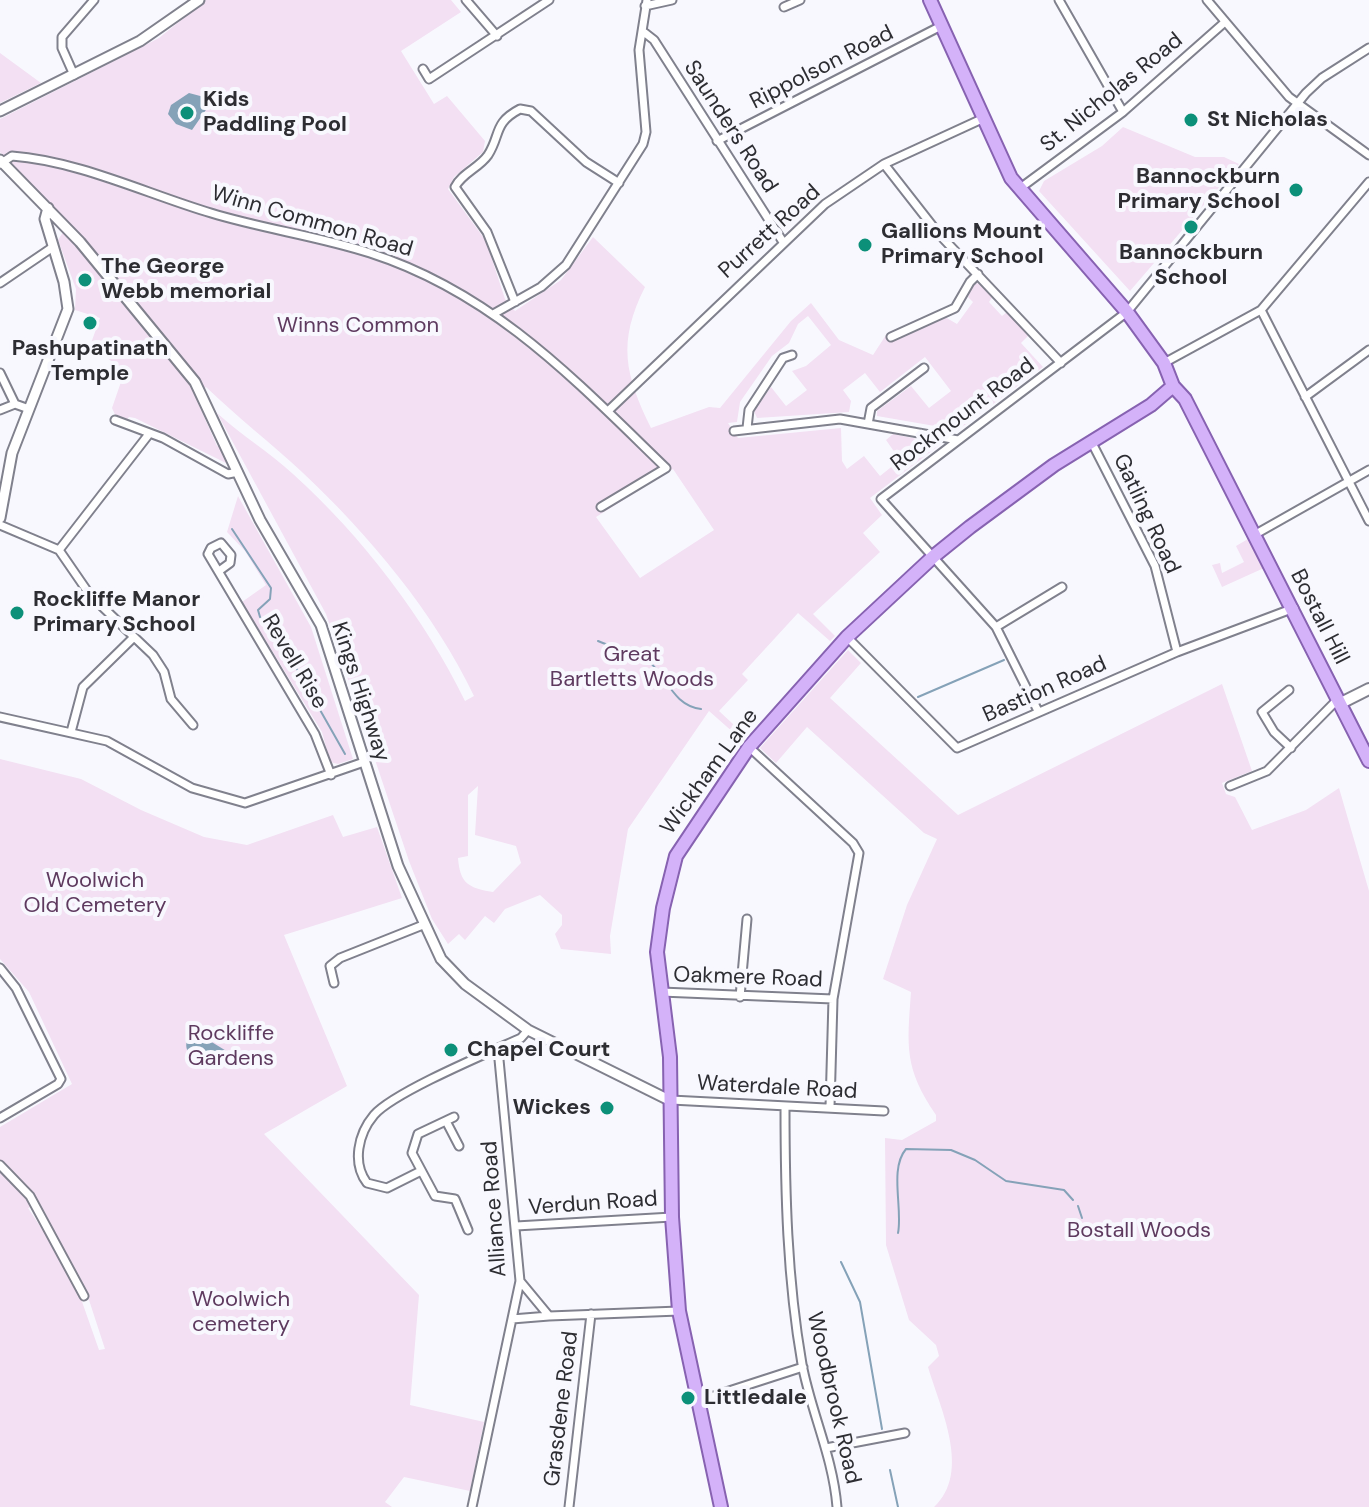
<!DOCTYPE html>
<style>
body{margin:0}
canvas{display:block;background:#f8f8fe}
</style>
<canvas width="1369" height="1507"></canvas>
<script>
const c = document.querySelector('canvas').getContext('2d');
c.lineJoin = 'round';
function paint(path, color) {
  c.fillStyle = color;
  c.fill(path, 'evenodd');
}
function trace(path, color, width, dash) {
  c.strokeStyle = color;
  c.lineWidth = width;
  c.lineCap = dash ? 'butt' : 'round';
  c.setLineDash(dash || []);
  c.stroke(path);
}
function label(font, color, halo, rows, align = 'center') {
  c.font = font + ' "DM Sans",sans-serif';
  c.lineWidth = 8;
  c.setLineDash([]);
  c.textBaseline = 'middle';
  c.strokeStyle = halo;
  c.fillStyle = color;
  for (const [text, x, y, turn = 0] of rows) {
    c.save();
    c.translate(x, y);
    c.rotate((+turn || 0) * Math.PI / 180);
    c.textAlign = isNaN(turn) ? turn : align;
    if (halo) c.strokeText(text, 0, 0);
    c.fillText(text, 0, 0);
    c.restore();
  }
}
const green = new Path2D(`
 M206 0H451L461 12 401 51 434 104 447 96 485 141 483 152 454 177 448 189 486 241 505 299 515 311 561 280 593 237 645 287C617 342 625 375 651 428L709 407 720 408 791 321 811 303 839 340 873 355 886 335 893 341 945 317 957 324 973 302 968 297 973 284 980 283 993 296 989 302 1002 316 1007 312 1029 335 1021 343 1043 367 958 430 877 416V411L911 386 929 408 951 391 925 357 880 392 865 373 843 390 851 401 849 412 757 418 754 411 771 387 786 406 807 390 792 371 806 366 831 345 808 316 798 324 789 343 772 356 740 402 737 422 728 423 738 438 841 428 842 461 847 469 864 456 880 476 900 460 886 440 893 434 941 444 870 498 882 515 863 533 880 552 813 614 835 636 830 641 798 613 742 674 748 680 719 711 747 737 743 741 709 711 628 829 610 936 611 954 561 949 555 934 562 925V915L540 895 505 909 494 923 485 916 465 940 459 934 448 944 432 919 409 861 326 614 217 413C241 435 269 452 293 474 361 535 426 620 465 701L474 696C434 612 369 535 302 472 271 443 237 417 206 387L195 396 217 446 224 448 226 463 135 418 129 417 125 422 117 419 112 408 122 379 119 372 121 368 90 346 100 318 75 310 76 289 58 240 69 223 0 152V119L159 38ZM673 469 714 530 640 578 596 517ZM478 786 475 835 516 846 521 863 493 892C468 888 460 883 458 858L468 856V795Z
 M0 53 41 83 0 103Z
 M1123 127 1195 157H1224L1239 164 1130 291 1039 191 1044 181 1102 146Z
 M238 496 311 627 353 759 338 764 330 762 322 732 242 602 266 585 245 551 227 532Z
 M1248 539 1264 568 1222 587 1212 565 1220 563 1222 573 1244 562 1236 546Z
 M848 650 861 663 830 698 958 815 1222 684 1252 771 1222 783 1226 794 1235 797 1252 830 1306 810 1339 788 1369 891V1507H934C972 1472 940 1408 928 1367L939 1356 936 1345 909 1320 886 1245 885 1138 902 1140 936 1121V1115C904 1068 907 1047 911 992L883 979 907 905 937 839 924 833 807 727 776 763 760 748Z
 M0 759 81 779 141 810 204 837 247 845 333 815 343 837 377 827 402 898 284 935 347 1086 264 1134 419 1295 410 1405 484 1422 470 1491 404 1477 385 1502 392 1507H0V1127L72 1084 29 992 0 959ZM41 1205 89 1300 105 1349 99 1350 73 1276 28 1208Z`);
const water = new Path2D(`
 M189 93 204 97 210 104 192 130 176 124 168 114 171 105Z
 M192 1030 228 1052 213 1063 200 1066C187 1053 181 1047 192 1030Z`);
const stream = new Path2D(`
 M232 529 271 588 270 599 258 610 260 617 290 657 345 754
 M598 641C613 648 633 650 646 659 667 674 671 705 701 709
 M918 697 1004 660
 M1078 1206 1082 1218
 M898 1233C903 1209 889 1169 906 1149L951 1150 975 1160 1006 1181 1064 1190 1073 1200
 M841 1262 860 1302 882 1429
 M890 1470 898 1507`);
const minor = new Path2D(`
 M466 0 497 36
 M1059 0 1123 112
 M1207 0 1289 97 1369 155
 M645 6 672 0
 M784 7 800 0
 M645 33 654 40 783 242
 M423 69 429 79 549 0
 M74 75 62 48V37L94 0
 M717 141 943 25
 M0 164 12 156C79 161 147 194 211 213 263 229 318 236 370 253 494 293 575 380 666 468L601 507
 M884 164 938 233 1061 363
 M1019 189 1123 112 1225 22
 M0 283 53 247
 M515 302 487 232 455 187C462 173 479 168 488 155 501 135 493 123 520 109L531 111 586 162 619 183
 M1261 310 1369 521
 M495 313 541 287 566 265 643 144 646 132 639 50 647 0
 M891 337 955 308 970 282 978 274
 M1164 363 1261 310 1369 182
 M0 373 15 404
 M1305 397 1369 350
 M0 410 15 404 29 409
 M608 411 825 204 884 164 984 118
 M115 420 163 438 228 474 238 472
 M868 424 871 408 924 368
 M747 428 749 410 783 358 792 355
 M734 431 840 419 958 440
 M1091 441 1155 566 1177 652
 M0 525 59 550 149 434
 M1254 535 1369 470
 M59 550 90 595 153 655 164 672 171 699 193 725
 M219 571 230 563 231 555 221 543 211 548 208 554 315 734 331 775
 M996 627 1062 587
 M847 637 957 748 1177 652 1294 608
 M1289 690 1262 712 1274 732 1291 748
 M1038 711 996 627 881 499 1127 312 1306 93 1322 78 1369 48
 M0 717 107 741 192 788 245 803 364 762
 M71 732 83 687 133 638
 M749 747 853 843 859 853 833 999 830 1107
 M1230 786 1267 771 1338 699
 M0 968 16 988 61 1079 58 1084 0 1118
 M334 983 330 966 340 958 423 925
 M661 992 833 999
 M740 997 747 919
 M671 1100 884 1111
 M785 1106C785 1192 787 1278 802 1364 811 1412 833 1457 837 1507
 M454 1117 418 1134 412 1153 435 1196 455 1199 468 1230
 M446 1121 459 1146
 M0 1165 30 1196 84 1296
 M421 1171 387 1188 367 1183C352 1163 358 1134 374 1115 394 1092 490 1052 521 1038L528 1030
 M516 1226 672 1217
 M520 1281 549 1316 679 1311
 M512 1319 549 1316
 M698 1401 803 1367
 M826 1448 905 1433
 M472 1507 520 1281 498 1049
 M569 1507 591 1314`);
const tertiary = new Path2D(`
 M0 111 140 41 199 0
 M0 160 80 242 195 382 260 520 321 625 398 866 441 959 465 984 528 1030 669 1100
 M0 518 12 453 68 309 64 282 45 219 48 208`);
const secondary = new Path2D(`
 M1341 703 1369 689`);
const primary = new Path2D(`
 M930 0 1011 178 1127 312 1164 363 1173 386 1185 399 1369 761
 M721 1507 679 1311 672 1217 670 1057 657 952 663 908 676 856 749 747 847 637 934 556 970 527 1054 465 1151 405 1173 386`);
const markers = [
 [187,113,8,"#0c9079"],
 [1191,120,8,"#0c9079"],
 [1296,190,8,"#0c9079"],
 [1191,227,8,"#0c9079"],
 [865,245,8,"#0c9079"],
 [85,280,8,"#0c9079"],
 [90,323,8,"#0c9079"],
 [17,613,8,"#0c9079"],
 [451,1050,8,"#0c9079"],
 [607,1108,8,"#0c9079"],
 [688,1398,8,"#0c9079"]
];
const streetNames = [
 ["Rippolson Road",822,68,-27],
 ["St. Nicholas Road",1112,93,-39],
 ["Saunders Road",730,127,57],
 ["Winn Common Road",312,222,16],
 ["Purrett Road",770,232,-42],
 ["Rockmount Road",963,415,-37],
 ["Gatling Road",1146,514,65],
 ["Bostall Hill",1319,617,63],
 ["Revell Rise",294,662,59],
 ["Bastion Road",1045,690,-24],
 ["Kings Highway",360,692,72],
 ["Wickham Lane",710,772,-54],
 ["Oakmere Road",748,978,2],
 ["Waterdale Road",777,1088,3],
 ["Verdun Road",593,1204,-4],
 ["Alliance Road",495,1209,-94],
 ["Woodbrook Road",833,1398,77],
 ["Grasdene Road",562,1409,-83]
];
const poiNames = [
 ["Kids",203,100],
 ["Paddling Pool",203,125],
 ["St Nicholas",1207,120],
 ["Bannockburn",1280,177,"right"],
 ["Primary School",1280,202,"right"],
 ["Gallions Mount",881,232],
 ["Primary School",881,257],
 ["Bannockburn",1191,253,"center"],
 ["School",1191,278,"center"],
 ["The George",101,267],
 ["Webb memorial",101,292],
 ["Pashupatinath",90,349,"center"],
 ["Temple",90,374,"center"],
 ["Rockliffe Manor",33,600],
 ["Primary School",33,625],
 ["Chapel Court",467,1050],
 ["Wickes",591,1108,"right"],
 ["Littledale",704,1398]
];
const parkNames = [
 ["Winns Common",358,326],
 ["Great",632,655],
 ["Bartletts Woods",632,680],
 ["Woolwich",95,881],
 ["Old Cemetery",95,906],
 ["Rockliffe",231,1034],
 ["Gardens",231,1059],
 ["Bostall Woods",1139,1231],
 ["Woolwich",241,1300],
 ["cemetery",241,1325]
];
paint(green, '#f3e0f3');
paint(water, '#85a2b8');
trace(stream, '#85a2b8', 2);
trace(minor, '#80818d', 11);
trace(tertiary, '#80818d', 13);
trace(secondary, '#80818d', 14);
trace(primary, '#8762b1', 16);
trace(minor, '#fff', 7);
trace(tertiary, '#fff', 9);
trace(secondary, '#fff', 10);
trace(primary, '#d4b2f9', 12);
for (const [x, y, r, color] of markers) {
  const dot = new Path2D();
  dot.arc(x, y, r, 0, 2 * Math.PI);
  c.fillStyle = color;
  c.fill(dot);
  trace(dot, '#f8f8fe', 3);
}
label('22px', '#2d2d32', '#f8f8fe', streetNames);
label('bold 22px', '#2d2d32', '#f8f8fe', poiNames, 'left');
label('22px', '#5e3a5f', '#f8f8fe', parkNames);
</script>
